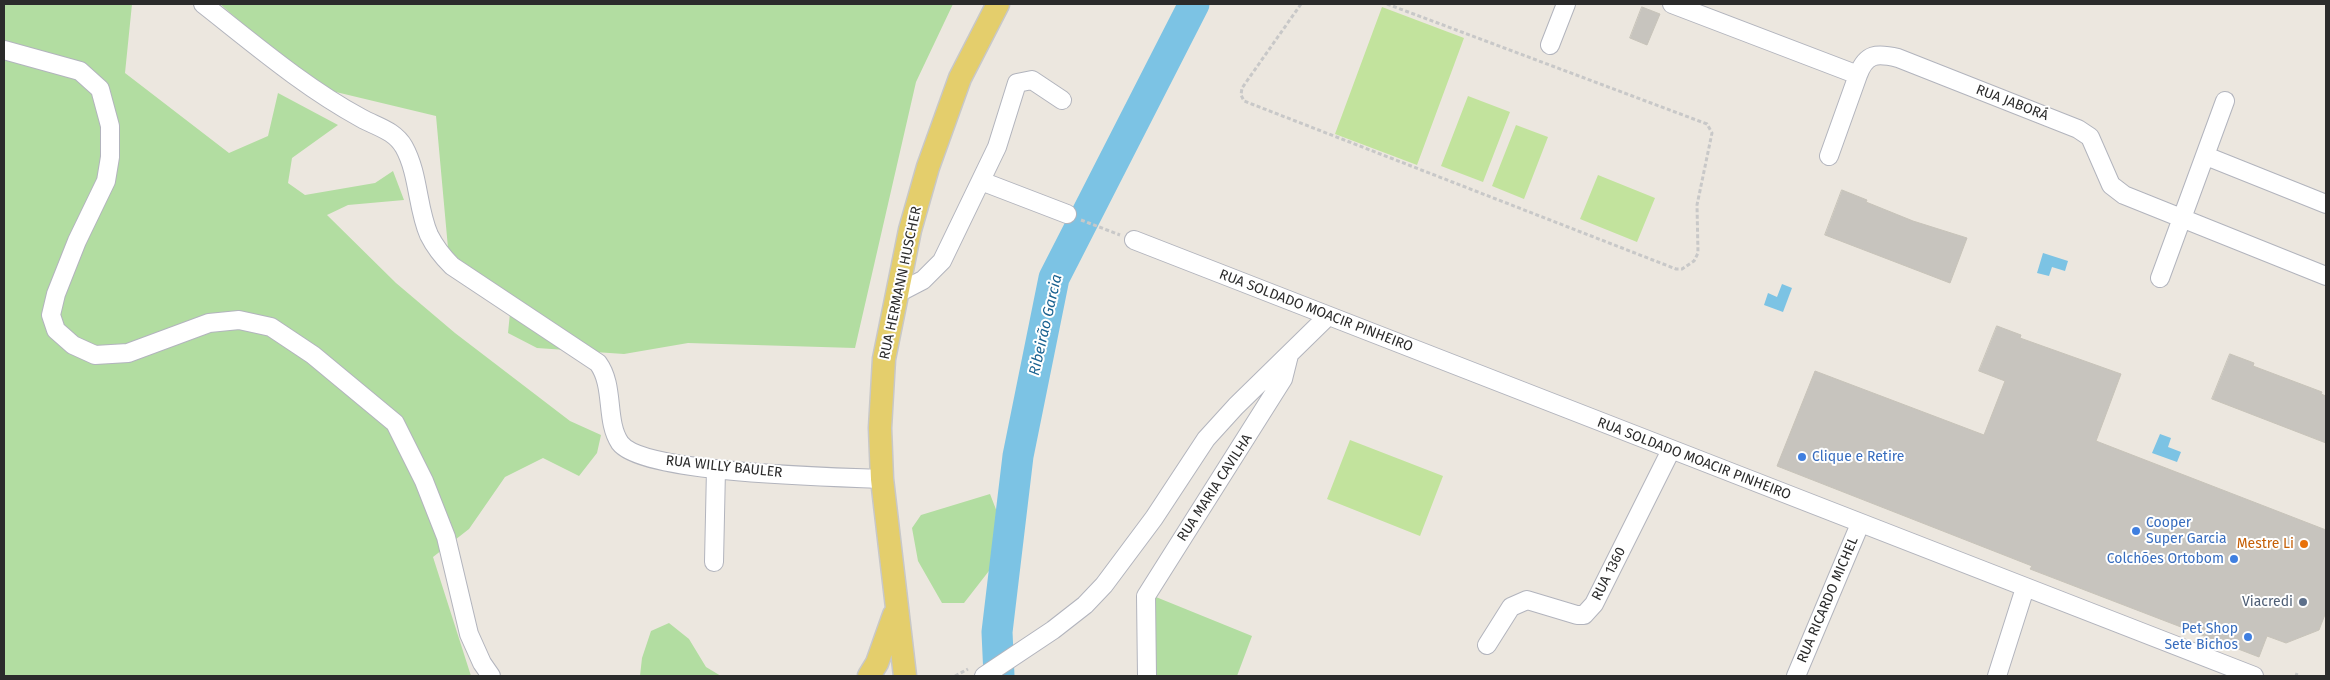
<!DOCTYPE html>
<meta charset="utf-8">
<style>
body{margin:0}
#map{position:relative;width:2330px;height:680px;overflow:hidden;background:#ece7df;font-family:"Fira Sans",sans-serif}
canvas{display:block}
.frame{position:absolute;inset:0;border:5px solid #2b2b2b;pointer-events:none}
</style>
<div id="map">
<canvas width="2330" height="680"></canvas>
<div class="frame"></div>
</div>
<script>
const c = document.querySelector('canvas').getContext('2d');
c.lineJoin = 'round';
function paint(path, color) {
  c.fillStyle = color;
  c.fill(path, 'evenodd');
}
function trace(path, color, width, dash) {
  c.strokeStyle = color;
  c.lineWidth = width;
  c.lineCap = dash ? 'butt' : 'round';
  c.setLineDash(dash || []);
  c.stroke(path);
}
function label(font, color, halo, rows, align = 'center') {
  c.font = font + ' "Fira Sans",sans-serif';
  c.lineWidth = 4;
  c.setLineDash([]);
  c.textBaseline = 'middle';
  c.strokeStyle = halo;
  c.fillStyle = color;
  for (const [text, x, y, turn = 0] of rows) {
    c.save();
    c.translate(x, y);
    c.rotate((+turn || 0) * Math.PI / 180);
    c.textAlign = isNaN(turn) ? turn : align;
    if (halo) c.strokeText(text, 0, 0);
    c.fillText(text, 0, 0);
    c.restore();
  }
}
const green = new Path2D(`
 M4 4H132L125 73 229 153 268 136 278 93 338 125 292 158 288 183 305 195 375 183 393 171 404 200 348 205 327 215 396 283 455 333 570 421 601 435 597 453 579 476 543 458 505 477 469 529 433 557 471 676H4Z
 M220 4H953L916 82 855 348 688 343 624 354 537 348 508 333 510 313 448 248 436 116 315 87Z
 M990 494 997 512 992 567 964 603H942L918 561 912 528 921 515Z
 M1151 595 1252 636 1237 676H1153Z
 M669 623 689 639 706 667 721 676H640L642 658 651 631Z`);
const pitch = new Path2D(`
 M1382 7 1464 38 1417 165 1335 134Z
 M1468 96 1510 112 1483 182 1441 166Z
 M1516 125 1548 137 1524 199 1492 186Z
 M1598 175 1655 198 1637 242 1580 219Z
 M1350 440 1443 476 1420 536 1327 499Z`);
const water = new Path2D(`
 M2043 253 2068 261 2065 271 2052 267 2049 276 2037 273Z
 M1782 284 1792 288 1783 312 1764 305 1768 293 1777 297Z
 M2160 434 2171 438 2168 447 2181 452 2177 462 2152 453Z`);
const river = new Path2D(`
 M999 676 997 632 1018 456 1054 278 1194 4`);
const building = new Path2D(`
 M1642 7 1660 14 1647 45 1630 38Z
 M1842 190 1867 200 1866 202 1913 221 1967 238 1950 283 1825 235Z
 M1997 326 2021 335 2020 338 2121 374 2096 441 2326 530V612L2319 630 2286 643 2267 636 2259 657 2030 569 2032 566 1777 466 1815 371 1984 435 2005 381 1979 371Z
 M2230 354 2254 363 2253 366 2322 392 2321 394 2326 396V443L2212 399Z`);
const path = new Path2D(`
 M1301 4 1242 88 1241 95 1244 101 1676 269H1682L1694 261 1698 253 1697 205 1712 133 1707 124 1387 4
 M1081 220 1120 235
 M955 676 968 669
 M2296 676 2297 673`);
const minor = new Path2D(`
 M203 4C254 44 304 87 361 118 377 127 394 130 404 147 419 174 417 208 429 235 435 247 443 257 452 266L598 363C615 386 605 421 620 443 643 474 837 477 882 479
 M1672 4 1858 75C1866 53 1877 53 1898 58L2078 129 2090 137 2111 185 2124 195 2326 276
 M1550 45 1566 4
 M4 50 80 71 100 89 110 126V157L106 181 77 241 56 294 51 315 56 330 73 345 95 355 128 353 209 323 239 320 271 327 313 355 395 423 424 481 446 537 469 634 482 663 491 676
 M1829 156 1858 75
 M2206 156 2326 204
 M981 181 1067 214
 M1134 240 2254 676
 M2160 278 2225 101
 M896 294 923 280 942 261 997 147 1017 83 1032 80 1062 100
 M714 562 716 469
 M1487 645 1511 607 1527 600 1577 615H1584L1594 604 1671 450
 M984 676 1053 630 1085 605 1104 585 1154 518 1206 439 1236 406 1328 316
 M1147 676 1146 596 1283 379 1289 355
 M1796 676 1860 524
 M1997 676 2025 588`);
const major = new Path2D(`
 M869 676 877 663 894 615
 M905 676 882 479 880 428 884 359 910 230 928 167 960 78 998 4`);
const markers = [
 [1802,457,5,"#3f7fe0"],
 [2136,531,5,"#3f7fe0"],
 [2304,544,5,"#e8710a"],
 [2234,559,5,"#3f7fe0"],
 [2303,602,5,"#5c6f8a"],
 [2248,637,5,"#3f7fe0"]
];
const streetNames = [
 ["RUA JABORÁ",2012,103,21],
 ["RUA HERMANN HUSCHER",901,283,-78],
 ["RUA SOLDADO MOACIR PINHEIRO",1316,311,21],
 ["RUA SOLDADO MOACIR PINHEIRO",1694,459,21],
 ["RUA WILLY BAULER",724,467,6],
 ["RUA MARIA CAVILHA",1215,488,-57],
 ["RUA 1360",1609,574,-63],
 ["RUA RICARDO MICHEL",1828,600,-67]
];
const shopNames = [
 ["Clique e Retire",1812,457],
 ["Cooper",2146,523],
 ["Super Garcia",2146,539],
 ["Colchões Ortobom",2224,559,"right"],
 ["Pet Shop",2238,629,"right"],
 ["Sete Bichos",2238,645,"right"]
];
const foodNames = [
 ["Mestre Li",2294,544]
];
const serviceNames = [
 ["Viacredi",2293,602]
];
const waterNames = [
 ["Ribeirão Garcia",1046,325,-77]
];
paint(green, '#b2dda1');
paint(pitch, '#c2e39d');
paint(water, '#7cc3e4');
trace(river, '#7cc3e4', 31);
paint(building, '#c7c4be');
trace(building, '#c7c3b9', 1);
trace(minor, '#b2b4bd', 20);
trace(major, '#c8c8c8', 25);
trace(path, '#c8c8c8', 3, [4, 2.5]);
trace(minor, '#fff', 18);
trace(major, '#e4ce6c', 22);
for (const [x, y, r, color] of markers) {
  const dot = new Path2D();
  dot.arc(x, y, r, 0, 2 * Math.PI);
  c.fillStyle = color;
  c.fill(dot);
  trace(dot, '#fff', 2);
}
label('14px', '#2b2b2b', '#fff', streetNames);
label('14px', '#366cbe', '#fff', shopNames, 'left');
label('14px', '#c56008', '#fff', foodNames, 'right');
label('14px', '#4e5e75', '#fff', serviceNames, 'right');
label('italic 15px', '#1a6290', '#fff', waterNames);
</script>
